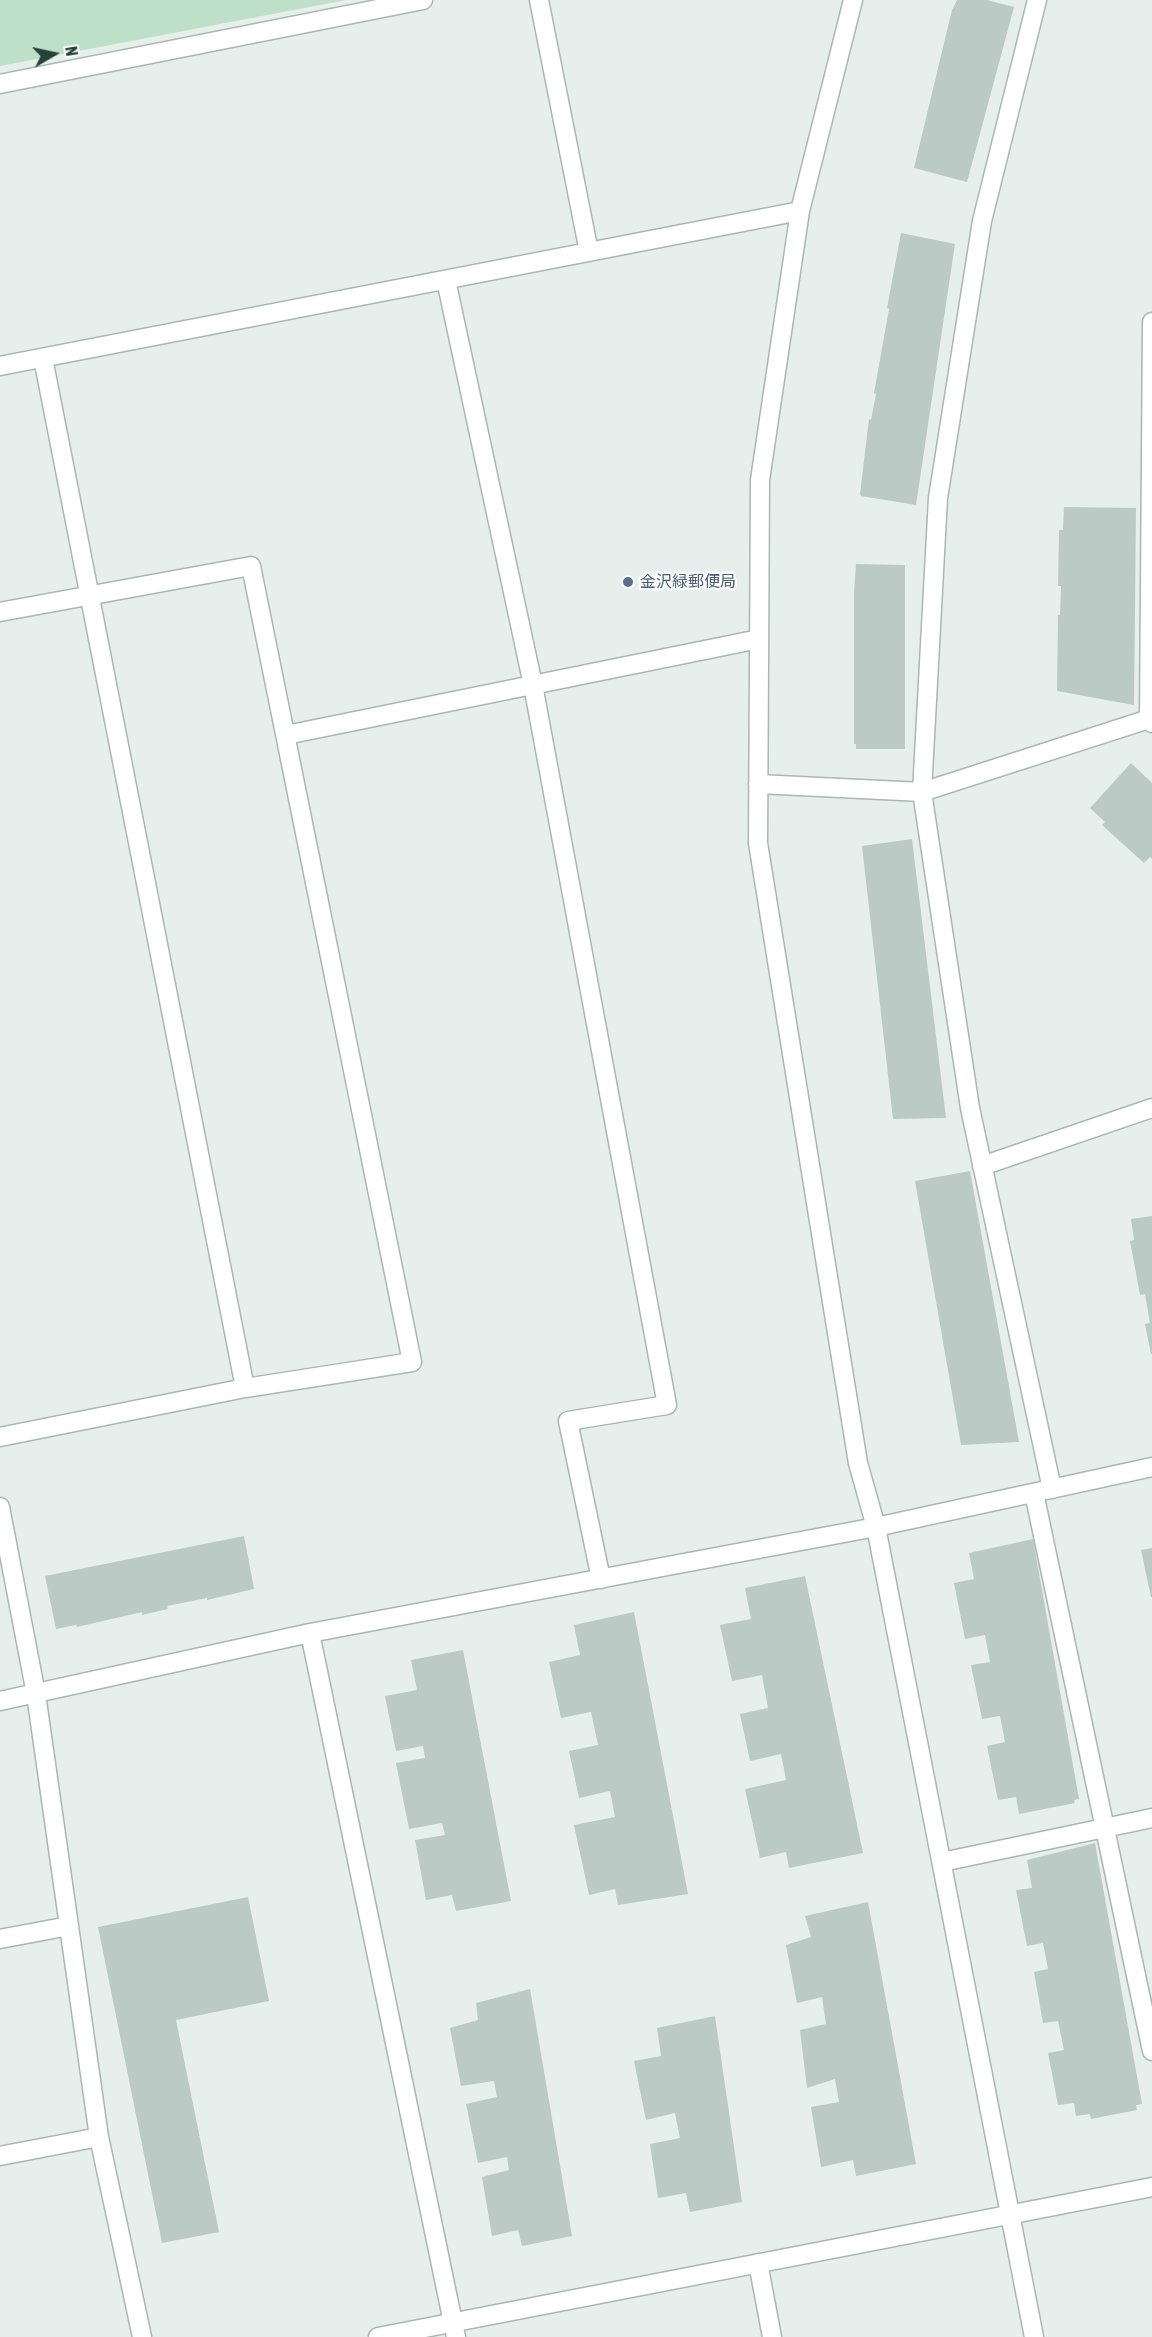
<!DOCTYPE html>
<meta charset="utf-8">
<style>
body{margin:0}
#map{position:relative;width:1152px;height:2337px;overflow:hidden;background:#e6efeb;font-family:"Asap Condensed",sans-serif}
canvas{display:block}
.north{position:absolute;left:24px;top:24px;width:60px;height:60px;-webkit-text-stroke:4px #f7fbf9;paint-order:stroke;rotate:81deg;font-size:16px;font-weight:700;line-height:24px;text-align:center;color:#24423a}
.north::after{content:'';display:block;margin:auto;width:21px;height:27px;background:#24423a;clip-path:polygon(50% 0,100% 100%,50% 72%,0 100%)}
</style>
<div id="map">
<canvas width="1152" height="2337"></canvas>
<div class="north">N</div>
</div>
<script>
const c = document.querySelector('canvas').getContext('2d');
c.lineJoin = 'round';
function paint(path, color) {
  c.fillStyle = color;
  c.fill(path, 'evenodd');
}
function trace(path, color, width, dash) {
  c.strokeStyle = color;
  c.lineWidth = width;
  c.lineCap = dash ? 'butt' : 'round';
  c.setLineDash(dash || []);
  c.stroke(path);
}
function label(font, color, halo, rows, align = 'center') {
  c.font = font + ' "Asap Condensed","Noto Sans JP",sans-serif';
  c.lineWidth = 5;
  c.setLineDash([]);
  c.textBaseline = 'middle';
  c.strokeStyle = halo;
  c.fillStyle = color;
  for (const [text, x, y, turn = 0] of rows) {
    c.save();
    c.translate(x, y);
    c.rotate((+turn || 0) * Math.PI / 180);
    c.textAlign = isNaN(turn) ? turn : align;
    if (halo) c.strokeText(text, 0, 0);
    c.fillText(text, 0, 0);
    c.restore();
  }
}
const green = new Path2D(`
 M0 0H346L0 66Z`);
const building = new Path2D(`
 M957 0H987L1014 7 967 182 914 168 952 10Z
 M901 233 955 244 916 505 861 496 860 494 869 419 871 420 876 394 874 393 889 309 887 308Z
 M1064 507 1136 508 1134 705 1057 691 1058 615H1060L1061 586H1058L1059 530H1063Z
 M856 564 905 565V749H856V744H854V593Z
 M1131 763 1152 783V859L1150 857 1144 863 1102 825 1105 822 1090 808Z
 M912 839 946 1118 893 1119 862 846Z
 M970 1171 1019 1442 961 1445 915 1181Z
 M1152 1216V1354H1151L1145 1324 1150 1323 1145 1294 1140 1295 1130 1241 1134 1240 1131 1219Z
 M244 1536 254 1589 207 1600V1598L167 1606 168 1609 142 1615V1612L77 1627 76 1625 56 1629 45 1576Z
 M1033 1539 1079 1799 1074 1800 1075 1803 1019 1814 1016 1797 998 1800 987 1746 1005 1742 1000 1716 982 1719 971 1665 990 1662 985 1635 965 1639 954 1583 974 1579 969 1553Z
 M1152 1548V1597H1151L1141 1550Z
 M805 1576 863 1853 789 1868 786 1852 760 1858 745 1789 786 1780 781 1754 750 1761 740 1714 768 1708 762 1675 732 1681 720 1625 751 1619 745 1588Z
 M634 1612 688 1894 618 1905 615 1889 589 1895 574 1825 615 1817 610 1791 579 1798 569 1751 598 1745 591 1712 561 1718 549 1662 580 1655 574 1625Z
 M463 1650 511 1901 456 1911 452 1895 426 1900 415 1840 445 1835 442 1823 409 1829 396 1763 425 1758 423 1746 396 1751 385 1696 417 1690 411 1660Z
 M1095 1843 1142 2104 1136 2105 1137 2110 1091 2119 1090 2114 1076 2116 1074 2103 1058 2105 1048 2053 1064 2050 1058 2021 1043 2023 1034 1972 1048 1969 1043 1943 1027 1946 1016 1890 1032 1888 1027 1860Z
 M248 1897 269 2001 176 2020 219 2232 162 2243 98 1927Z
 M868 1902 916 2164 856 2176 853 2160 821 2167 811 2107 839 2102 835 2079 807 2088 800 2030 826 2024 822 1997 797 2003 786 1945 811 1937 805 1916Z
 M530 1989 572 2236 522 2246 518 2230 492 2236 482 2177 509 2170 507 2157 478 2163 466 2104 497 2097 494 2081 461 2086 450 2028 478 2020 476 2003Z
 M715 2016 742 2202 690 2212 686 2193 658 2198 650 2144 680 2138 675 2113 646 2120 634 2061 661 2056 657 2028Z`);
const minor = new Path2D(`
 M539 0 589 252
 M853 0 800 211 760 480 758 843 858 1463 876 1527 1034 2337
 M1037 0 982 221 938 498 922 792 970 1108 1052 1489
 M0 84 423 0
 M446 280 533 685 667 1405 568 1421 601 1579
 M1152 322 1149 719 1152 723
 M0 366 800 211
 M0 612 251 566 412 1362 245 1388
 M286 735 759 639
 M758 784 922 792 1152 718
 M982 1166 1152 1108
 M0 1437 245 1388 43 358
 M1034 1493 1152 2051
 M0 1507 36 1694 99 2137 142 2337
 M310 1633 456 2337
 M0 1701 310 1633 876 1527 1152 1467
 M942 1862 1152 1818
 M0 1939 69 1926
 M0 2156 99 2137
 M758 2263 772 2337
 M378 2337 1152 2187`);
const markers = [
 [628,582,6,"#5c6f8a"]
];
const serviceNames = [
 ["金沢緑郵便局",640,582]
];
paint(green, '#bfe0c8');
paint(building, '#bbcac4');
trace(minor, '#a8b8b2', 21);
trace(minor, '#fff', 18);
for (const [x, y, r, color] of markers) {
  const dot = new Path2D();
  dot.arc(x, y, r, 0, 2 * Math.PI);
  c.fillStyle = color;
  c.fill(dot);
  trace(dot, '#f7fbf9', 2);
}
label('16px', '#4e5e75', '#f7fbf9', serviceNames, 'left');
</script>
